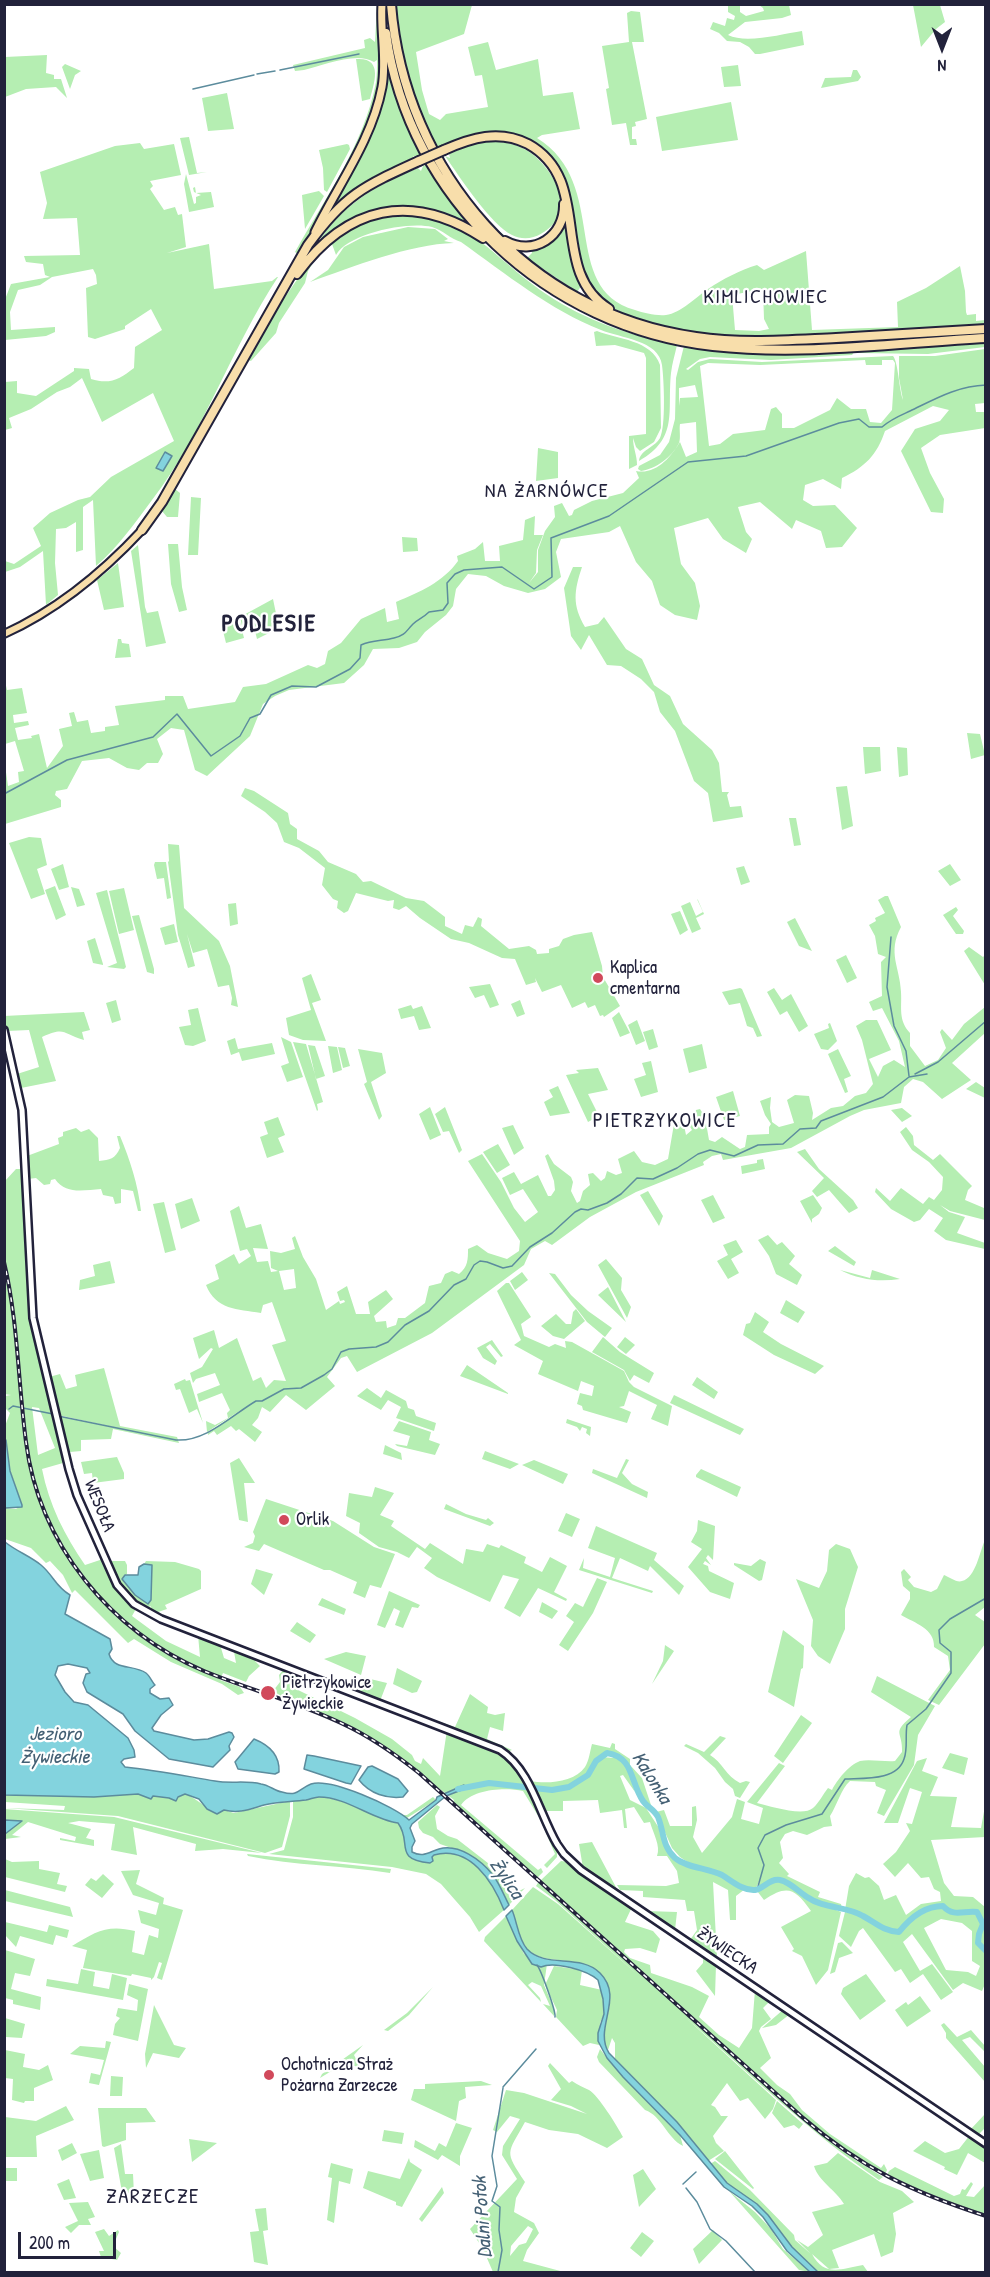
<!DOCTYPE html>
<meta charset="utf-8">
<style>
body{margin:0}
#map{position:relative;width:990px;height:2277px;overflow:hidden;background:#fff;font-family:"Patrick Hand",sans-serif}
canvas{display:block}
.frame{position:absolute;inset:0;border:6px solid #22223b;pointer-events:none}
.north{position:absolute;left:912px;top:18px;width:60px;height:60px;-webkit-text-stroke:4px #fff;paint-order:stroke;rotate:180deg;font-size:16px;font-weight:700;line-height:24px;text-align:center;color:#22223b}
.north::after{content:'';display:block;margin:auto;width:21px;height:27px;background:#22223b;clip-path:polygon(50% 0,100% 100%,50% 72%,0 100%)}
.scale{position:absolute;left:18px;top:2232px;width:98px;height:27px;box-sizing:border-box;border:3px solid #22223b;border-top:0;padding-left:8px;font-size:18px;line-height:21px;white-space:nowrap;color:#22223b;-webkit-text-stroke:4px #fff;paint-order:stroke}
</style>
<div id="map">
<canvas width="990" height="2277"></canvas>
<div class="frame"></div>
<div class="north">N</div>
<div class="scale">200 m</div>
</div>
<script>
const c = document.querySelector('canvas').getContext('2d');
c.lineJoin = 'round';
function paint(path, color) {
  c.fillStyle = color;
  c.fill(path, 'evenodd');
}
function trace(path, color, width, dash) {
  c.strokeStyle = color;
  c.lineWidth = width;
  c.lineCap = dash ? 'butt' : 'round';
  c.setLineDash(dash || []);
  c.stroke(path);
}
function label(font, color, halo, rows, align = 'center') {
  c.font = font + ' "Patrick Hand",sans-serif';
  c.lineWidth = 4.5;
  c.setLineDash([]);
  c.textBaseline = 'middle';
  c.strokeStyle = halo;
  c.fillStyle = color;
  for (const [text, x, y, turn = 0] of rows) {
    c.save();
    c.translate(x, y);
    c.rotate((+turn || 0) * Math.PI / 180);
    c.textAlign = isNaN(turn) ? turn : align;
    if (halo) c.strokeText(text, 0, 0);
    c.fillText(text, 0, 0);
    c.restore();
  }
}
const green = new Path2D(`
 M377 5H380L382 73 370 120 353 157 298 254 295 252C325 198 364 145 376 82 377 75 377 67 377 60L374 62C356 51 323 66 304 70L295 71 293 65 365 48 364 40 370 38 375 42Z
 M394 5H472L464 34 416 52 422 90 429 114 440 120 446 114 488 107 482 75 475 76 468 47 488 42 496 70 538 59 543 96 573 92 580 129 542 135 537 138C611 184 558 288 635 310 644 313 656 316 666 315 681 313 696 297 708 289 723 279 740 270 757 265L764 270 806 251 812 330 898 327 897 302 926 288 960 266 965 291 966 312 967 315 976 314V321L985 320V325C939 328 892 330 845 332 772 336 679 343 613 308 565 282 582 227 567 185 562 171 552 159 541 149 531 141 512 133 499 133 486 134 452 145 437 149L407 81ZM763 289 764 319 769 329 759 331 735 330 732 295Z
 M728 5H740V12L746 16 764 11 763 8 759 5H789L791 15 782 18 745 22 728 35C746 44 782 34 802 31L804 45 760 54H755L749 47 740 42 727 41 719 33 710 29 713 22 725 26 727 18 734 20 735 16 728 12Z
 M913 5H940L945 22 936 29 921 47Z
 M631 11 640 12 644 42H632L647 119 635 122 636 126 632 127V139H636L637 145H630L626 123 612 125 606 89 609 88 602 46 629 42 627 13Z
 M386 52 406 122 422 156 418 158 413 156 414 160 346 197 325 218 369 133Z
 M47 55 46 73 54 75V79H61L67 98 56 87 26 89 5 97V57Z
 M356 59C384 57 374 83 370 99L362 101Z
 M65 64 81 71 75 75 70 89 62 67Z
 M738 65 741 86 724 87 721 67Z
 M853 70H857L861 77 858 81 821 88 825 78 851 77Z
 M227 93 234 129 208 131 202 98Z
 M731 102 738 140 662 151 656 117Z
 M189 137 197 173 207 172 189 175 180 138Z
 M488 142C502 141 516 144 528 151 554 168 581 217 545 239 537 244 528 246 519 244 510 242 500 237 498 230 517 248 543 248 557 224L554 223C544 235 528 243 512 235 491 225 459 176 445 156L450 158 449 154 470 145Z
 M140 143 144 149 174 144 181 175 150 181 153 186 150 189 164 210 175 207 178 215 182 214 186 247 167 253 209 244 214 289 272 281 277 277H278C231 348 204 433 152 500 134 524 119 546 96 566L93 500 83 507V550L76 552V522L66 528 56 529 55 563 58 595 46 605 43 551 20 567 5 572V561L14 564 41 546 33 528 50 513 78 500 90 497 111 477 174 441 153 393 102 422 82 378 70 387 57 392 31 409 9 418 12 428 5 430V382L17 381V393L36 396 74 371V368L89 369 91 379C110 385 120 379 134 368L135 347 162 330 151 309 125 326V329L95 339 88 337 86 288 97 284 96 275 93 269 52 277 40 285 18 290 10 312 11 330 55 327V332L46 336 5 340 4 302 11 284 50 277 45 275 43 264 26 262 24 256 80 255 77 218 43 219 47 203 40 172 115 146Z
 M347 144 349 145 350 149 327 192 324 190 323 168 319 150Z
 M435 161C497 266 604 333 726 343 766 346 808 341 849 339L850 344C804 346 756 350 709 344 593 329 492 263 433 162Z
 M428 164 452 203 478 233 456 220 382 211 313 250C341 205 371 188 418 168L421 171 423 166Z
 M186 174 194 204 196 203V197L201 195 194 192 193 188 195 187 196 193 211 192 214 207 189 212 184 184Z
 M319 191 324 196 305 229 302 195Z
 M406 212C420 215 438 216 451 222 486 241 513 272 546 294 584 320 632 336 677 345 675 354 672 364 671 373 667 412 679 438 639 461 640 450 654 448 660 438 666 426 664 380 662 365 659 340 620 338 601 330 550 310 506 274 461 242 450 239 443 230 432 227 409 221 348 233 336 255L332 244 316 258 308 271 305 283 279 323 276 333 251 361 246 359C274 317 303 259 344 231 362 218 385 215 406 212Z
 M566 214 574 265 582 285 577 292 527 258 532 253V249C551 246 562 232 566 214Z
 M408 227 435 229 448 239 444 241 454 243C410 244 352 267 310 282L328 270 344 247 363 237Z
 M597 331C617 339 652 340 660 365L661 428 654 442 640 451 636 447 633 438C633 448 637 455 637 465L629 469V436L646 434V358L644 353 615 345 596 346 594 332Z
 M985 331V336L891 341 890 337Z
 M985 341V347L928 354 858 353V349Z
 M684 346 770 353 853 349 855 351 852 355 771 360 710 357 700 359 686 369 688 370 698 362 710 359 762 362 893 356C898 361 899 389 903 400L899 378V356H935L985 349V403L975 404 976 412H985V428L940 435 921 448 930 473 944 499 943 513 931 512 901 451 915 429 940 421 949 410 933 406 885 431C877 455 865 467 842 478L841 489 823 479 805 485 803 500 813 506 835 505 857 528 842 547 826 548 821 531 796 520 792 529 760 502 738 507 746 532 752 539 746 553 723 539 708 518 674 528 681 564 695 583 700 606 697 620 675 615 660 605 652 581 636 562 620 526 609 532 561 539 556 552 561 577 545 589 528 593 504 586 486 576 468 574 456 589 453 606 446 615 425 632 417 642 399 648 373 649 364 665 344 683 289 690 275 696 263 704 250 736 207 776 195 770 184 730 171 728 157 739 163 754 158 763H147L139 770 127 768 109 758 82 761 67 789 56 791 55 795 61 800V807L5 824V765L8 786 19 782 18 772 24 771 15 741 5 744 4 677 7 690 22 688 27 713 13 715 14 723 28 721 29 725 15 728 18 740 32 738 31 736 39 734 47 768 63 746 59 729 72 726 69 713 74 712 77 722 88 720 91 733 105 731V727L119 725 115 706 165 700V696H183L188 709 235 702 243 687 266 684 308 665 317 668 325 664 328 651 341 643 361 619 385 608 387 622 399 619 396 602C420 592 443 582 458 561L457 556 475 549 483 542 485 561H500L499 546 523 540 525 520 535 516 534 535H543L537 550 536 573 529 583 538 572V550L545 531 555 517 554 506 562 503 569 516 572 515 574 510 592 501 623 493 639 478 636 471C656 475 671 457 680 442L686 457 697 452 696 422 680 424C679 429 681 438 679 443 672 457 656 469 641 471L638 469 639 466 660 455 669 442 675 419 676 378ZM865 360 866 365H882V360H893L895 363 892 410 881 423 870 422 866 409H851L837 398 830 410 794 428H782V414L776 407 771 409 765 430 733 434 720 444 709 446 700 366 708 363 760 365ZM695 385 698 397 680 398 679 406V388Z
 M538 448 558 452V478L536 481Z
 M175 489 180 493 178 517H167L162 511Z
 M191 497 201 498 198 555H188Z
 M402 537 417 538 418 551 403 552Z
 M168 544H178L182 587 187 610 179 612 171 584Z
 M138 545 145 607 147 613 158 611 166 643 146 647 131 551Z
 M118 563 124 607 104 610 97 580Z
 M573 567H582C574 591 572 605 585 627L598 624 604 617 626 649 642 659 654 685 670 696 683 724 712 750 719 763 722 792H729L727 795 730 807 741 806 743 817 713 822 708 793 694 781 675 731 660 712 654 692 641 679 621 666 607 665 589 635 581 650 571 636 564 588Z
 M273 599 279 628 257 639 253 623 242 626 240 617Z
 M239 618 244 638 226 643 221 623Z
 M118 639H121L122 643 129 644 131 657 115 658Z
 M967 733 980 734 985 755 971 759Z
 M863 747H880L881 771 865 774Z
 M897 747 907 748 908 775 899 777Z
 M847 786 853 826 842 830 836 787Z
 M245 788 254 791 288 813 290 824 297 829V839L319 851 328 862 356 874 363 882 371 881 406 898 424 901 445 917V926L462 934 465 925 473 927 478 917 482 919 481 926 509 949 529 946 536 950 537 954 549 953V949L559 946 563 939 574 935 592 932 602 966 603 977 620 1006 604 1017 603 1015 600 1016 595 1005 588 1008 585 1002 572 1008 561 985 542 992 535 978 536 982 526 985 515 959 502 958 469 943 451 939 420 918 406 906 399 910 393 908 394 900 388 901 356 893 348 911 344 913 337 908 338 901 333 899 322 885 325 868 299 848 284 842 277 823 265 812 241 796Z
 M789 818H796L801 845 794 846Z
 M29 837 41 838 47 865 37 869 45 894 31 899 9 843Z
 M168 844 179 845 184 908 219 941 230 966 238 1007 231 1005 232 998 229 985 218 987 207 949 193 953 187 934 195 966 188 968 178 935 168 862 169 861Z
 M155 862H166L171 898 167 899 164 878 157 879 154 865Z
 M63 864 69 887 59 890 51 869Z
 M950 864 961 880 950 886 938 871Z
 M744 866 750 882 741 885 736 868Z
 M55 886 66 915 56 920 45 890Z
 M71 887 79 889 85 905 77 907Z
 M124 888 134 930 119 934 109 891Z
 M107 890 126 967 124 969 107 967 117 963 96 893Z
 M885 896H888L901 927C887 953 900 967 901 992 902 1008 898 1020 910 1033V1046L925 1066 938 1060 946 1048 940 1032 942 1029 952 1040 964 1024 985 1007V1033L952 1063 971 1080 942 1099 923 1082 913 1079 904 1087 901 1103 864 1110 850 1116 791 1148 723 1160 721 1154 712 1156 703 1162 704 1165 636 1192 590 1217 552 1245 545 1241 531 1249 524 1265 432 1333 357 1372 347 1356 341 1358 327 1377 335 1386 306 1410 286 1395 270 1412 262 1407 258 1418 252 1425 262 1432 255 1442 239 1429 236 1431 231 1426 217 1435 214 1431 208 1435V1433L241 1410 207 1432 206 1421 215 1425 228 1418 227 1413 230 1410 222 1393 199 1402 197 1394 220 1385 215 1373 196 1379 193 1383 190 1373 202 1367 213 1349 211 1348 199 1359 193 1338 214 1330 219 1348 237 1338 253 1381 261 1377 266 1388 274 1380 286 1381 272 1345 286 1341 272 1302 263 1305 261 1313C237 1309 216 1310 206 1285L219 1279 215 1265 234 1254 239 1264 251 1256 247 1249 240 1251 230 1211 239 1206 246 1228 261 1224 268 1249 253 1248 257 1262 268 1261 271 1272 278 1271 271 1268 270 1251 281 1253 295 1249 292 1238 295 1236 303 1257 316 1279 326 1310 339 1301 340 1304 345 1302 344 1300 340 1301 337 1292 347 1286 356 1314H370L368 1302 386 1290 393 1299 374 1316 376 1322 386 1321 387 1328 396 1325 398 1318H405L425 1303 429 1286 441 1283 445 1274 452 1271 459 1274C468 1267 468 1259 468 1249L477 1245 488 1253 507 1259 519 1251 520 1241 468 1161 482 1154 501 1182 514 1208 525 1222 538 1212 523 1189 510 1195 502 1178 514 1172 521 1184 538 1175 548 1196H551L555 1190 554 1181 545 1156 548 1154 554 1164 571 1177 573 1182 571 1191 577 1203 580 1201 583 1191 590 1185 588 1174 593 1173 601 1181 605 1178 607 1171 616 1175 622 1173 618 1159 634 1151 642 1162 655 1165 668 1159 674 1124 683 1120 686 1135 692 1130 689 1125 693 1120 696 1110 700 1109 705 1117 709 1140 715 1142 722 1137 740 1149 745 1147 747 1135 769 1134V1127L771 1124 765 1115 760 1101 771 1097 770 1108 772 1122 779 1127 794 1123 787 1100 795 1095 809 1096 813 1113 812 1120 831 1108 843 1106 855 1096 866 1093 873 1084 862 1040 856 1026 866 1020H877L891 1050 869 1059 878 1077 883 1066 894 1060 905 1067 899 1041 882 1008 873 1011 869 1002 882 996 881 962 886 957 878 954 875 936 869 925 876 921 875 918 885 913 878 900ZM294 1269 296 1288 284 1290 279 1271Z
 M697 899 698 900 704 914 696 918 701 929 692 933 681 906 690 902 696 916 703 912Z
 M236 903 238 924 230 926 228 904Z
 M956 907 958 910 953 916 964 931 963 934H956L943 915Z
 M680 911 688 930 680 935 671 914Z
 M139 915 154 969V974L147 972 132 916Z
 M795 918 812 951 799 946 787 922Z
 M174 924 178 942 165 945 160 928Z
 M95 938 103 964V965L93 963 87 941Z
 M969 947 983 957 985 955V985L964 951Z
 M846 955 857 978 847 983 836 960Z
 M311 974 321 1000 312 1003 326 1041 303 1040 289 1035 286 1018 311 1010 302 978Z
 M490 984 499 1005 490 1008 484 995 475 998 469 987Z
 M740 988 742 989 762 1036 757 1037 753 1028 747 1026 740 1003 729 1005 722 992Z
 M774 988 782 1000 791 994 808 1026 799 1032 787 1011 780 1015 767 992Z
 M116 1000 121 1020 112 1023 106 1003Z
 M520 1000 525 1014 517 1017 511 1004Z
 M411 1005 413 1009 422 1006 431 1028 419 1030 414 1016 401 1019 398 1009Z
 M198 1008 206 1041 193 1046 185 1045 179 1027 191 1025 188 1010Z
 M84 1012 90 1030 82 1032 84 1040C62 1034 66 1026 42 1037L56 1081 21 1088 17 1074 39 1067 29 1030 7 1031 4 1016Z
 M619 1012 630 1033 620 1037 612 1018Z
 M637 1020 645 1041 636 1045 628 1025Z
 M830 1023 837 1041 828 1050 821 1049 814 1034 829 1028 828 1024Z
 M653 1029 658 1047 649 1050 643 1032Z
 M281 1037 291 1042 303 1077 287 1082 281 1066 289 1063Z
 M235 1038 238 1049 272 1043 275 1054 242 1061 239 1052 231 1055 227 1041Z
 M293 1042 306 1044 323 1102 317 1104 318 1110 317 1111Z
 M702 1044 707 1068 689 1073 683 1049Z
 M308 1045 315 1046 325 1076 316 1079Z
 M328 1046 337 1047 342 1070 333 1073Z
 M338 1047 345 1048 350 1066 343 1068Z
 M358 1049 382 1053 386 1073 371 1082 382 1116 379 1120 364 1084 367 1082Z
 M838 1049 851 1076 844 1079 848 1092 845 1093 828 1054Z
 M651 1061 658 1092 641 1097 634 1079 646 1075 642 1063Z
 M598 1068 608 1090 588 1094 599 1116 588 1122 566 1075 579 1073 576 1070Z
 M976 1082 985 1088V1098L966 1089Z
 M558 1086 570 1113 550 1116 544 1102 553 1097 549 1090Z
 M733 1091 740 1116 724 1120 716 1097Z
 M430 1107 441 1135 430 1140 419 1114Z
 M445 1107 462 1150 459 1153 449 1131 443 1132 435 1114Z
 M902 1108 912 1116 902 1122 891 1110Z
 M278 1117 285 1135 278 1138 284 1152 267 1158 260 1137 268 1134 264 1122Z
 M513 1125 524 1148 514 1155 502 1128Z
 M906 1127 913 1136 914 1145 933 1160 940 1154 972 1186 968 1190 965 1200 984 1208 985 1220 950 1211 940 1205 949 1212 965 1217 957 1233 985 1243V1249L946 1240 934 1231 943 1218 929 1209 920 1220 914 1222 891 1209 875 1192 876 1188 890 1201 901 1188 923 1204 929 1197 934 1200 942 1190 943 1177 929 1162 912 1150 900 1132Z
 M76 1128 81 1132 89 1129 98 1138 99 1161C110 1160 115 1159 120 1148L117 1136H120C130 1160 138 1184 141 1211H138L133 1191 121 1189V1203L115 1204 113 1197 103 1195 101 1189C84 1190 66 1195 55 1179L51 1180 50 1184 44 1185 36 1178 28 1179 27 1156 59 1144 58 1138 63 1136V1132Z
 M498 1144 510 1165 497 1173 483 1152Z
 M805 1149 819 1169 853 1200 858 1208 849 1213 829 1190 817 1197 812 1191 824 1178 797 1152Z
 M763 1159 765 1169 742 1174 741 1166 757 1163V1160Z
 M16 1169H24L32 1308 69 1469 61 1457 63 1463 42 1469C49 1505 65 1536 85 1565L103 1559 105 1561 114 1580 137 1607 132 1616 166 1641 200 1657 198 1635 219 1641 224 1658 236 1663 233 1646 257 1656 255 1661 260 1666 249 1676 246 1682 223 1673 220 1680 240 1687 244 1693 238 1695 222 1684 171 1662 134 1639 128 1643 75 1590 72 1593 63 1575 50 1561 46 1563 31 1548 5 1539V1508L16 1509 22 1505 10 1470 6 1441H5V1426L10 1413 6 1409 5 1410V1396L11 1395 4 1394 5 1181ZM32 1407 39 1408 55 1448 38 1455Z
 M648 1191 663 1216 659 1226 640 1195Z
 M713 1195 725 1218 713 1223 701 1200Z
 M813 1195 822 1208 819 1214 812 1219V1223L800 1201Z
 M192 1198 200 1221 181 1229 175 1204Z
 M164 1202 176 1250 165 1253 153 1204Z
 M768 1235 777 1245 782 1242 795 1256 789 1264 802 1275 797 1285 776 1274 769 1256 758 1240Z
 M736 1240 743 1252 731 1259 739 1273 728 1279 717 1261 728 1255 723 1245Z
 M835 1246 856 1262 854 1266 828 1251Z
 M606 1259 622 1278 621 1290 631 1307 627 1318 598 1265Z
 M110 1261 115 1283 79 1290 80 1280 95 1276 93 1265Z
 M840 1270 870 1278 872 1270 900 1279C879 1282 860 1280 840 1270Z
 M522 1272 528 1280 515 1290 510 1281Z
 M549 1273 555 1274 571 1295 588 1311 612 1328 605 1337 587 1322Z
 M506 1283H509L531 1317 521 1324 524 1336 549 1347 555 1344 566 1348 565 1341 572 1342 624 1371 629 1382 634 1387 672 1406 668 1426 651 1419 657 1405 629 1391 624 1406 619 1407 631 1412 627 1423 583 1410 582 1406 577 1404 580 1393 592 1396 594 1386 581 1381 578 1391 538 1374 543 1361 514 1345 521 1340 497 1291Z
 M608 1287 626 1322 598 1295Z
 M786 1300 805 1312 798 1323 780 1313Z
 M576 1309 585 1321 564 1339 553 1336 541 1326 556 1314 566 1324H571L573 1312Z
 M755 1312 769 1322 763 1332 781 1344 824 1366 815 1374 774 1355 743 1335 746 1324 750 1323Z
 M603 1337 620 1352 654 1373 649 1383 634 1375 630 1381 624 1370 592 1352Z
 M625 1337 635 1345 626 1354 617 1347Z
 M492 1340 503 1356 501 1357 490 1344 486 1347 497 1361 495 1365 483 1358 477 1348Z
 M467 1365 508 1393V1394L460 1376Z
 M104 1368 120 1426 177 1437 179 1443 113 1429 111 1439 81 1440V1451L70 1452 71 1459H68L58 1416 136 1432 58 1415 49 1377 60 1374 66 1389 77 1386 75 1375Z
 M697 1377 718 1392 714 1399 692 1385Z
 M185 1379 186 1381 190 1380 203 1423 197 1409 189 1413 180 1389 176 1390 174 1384Z
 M367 1388 381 1398 386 1390 406 1401 408 1408 414 1410 416 1416 436 1423 434 1431 396 1418 401 1407 388 1400 381 1410 357 1396Z
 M674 1395 744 1429 740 1435 670 1403Z
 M567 1419 591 1427 590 1436 586 1433 587 1429 582 1427 580 1431 577 1427 566 1423Z
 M399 1421 431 1432 429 1440 440 1444 435 1455 397 1446 395 1444 407 1446 410 1436 393 1431Z
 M385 1445 401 1453 402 1460 383 1454Z
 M485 1451 519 1464 510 1469 482 1459Z
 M117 1457 124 1473V1479L93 1483 92 1473 84 1474 81 1462Z
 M239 1458 255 1483H244L248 1522 239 1520 230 1463Z
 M626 1459 629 1460 622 1473 632 1484 648 1492 647 1498 592 1473 593 1469 617 1478Z
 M534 1460 568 1474 563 1484 522 1465Z
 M701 1469 741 1487 737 1497 696 1477V1475Z
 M375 1487 394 1493 380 1515 394 1521 391 1526 425 1549 430 1543 463 1564 466 1549 483 1552 487 1544 499 1548 501 1545 526 1557 524 1563 542 1572 550 1557 567 1566 554 1592 567 1599 566 1601 538 1588 520 1617 504 1608 519 1579 503 1575 490 1602 437 1577 424 1568 432 1558 417 1547 409 1558 397 1552 379 1547 359 1533 360 1523 346 1516 349 1493 372 1497Z
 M266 1499 333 1521 374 1547 395 1554 381 1588 370 1585 365 1598 353 1593 357 1582 330 1570H324L264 1544 259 1551 244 1547 253 1543 255 1536 253 1532Z
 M446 1504 466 1514 486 1520 488 1518 494 1523 490 1526 444 1509Z
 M566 1513 580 1519 572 1537 558 1531Z
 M698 1520 715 1526 713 1560 708 1555 706 1558 711 1565 705 1561 703 1564 708 1566 709 1571 734 1583 730 1599 710 1592 688 1567 702 1549 691 1542 697 1531Z
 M596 1526 657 1553 654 1560 684 1586 679 1595 650 1566 648 1571 620 1558 612 1578 653 1591 652 1593 579 1570 584 1558 583 1568 610 1577 615 1558 588 1548Z
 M985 1540V1607L975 1615 985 1622V1644L939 1705 928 1700 950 1670 948 1656 934 1647C935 1629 915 1623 901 1615L910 1599V1592L903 1586 901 1572 904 1569 911 1577 908 1580 914 1587 931 1592 937 1589 944 1575C949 1577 957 1583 962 1581 976 1578 980 1550 985 1540Z
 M836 1544 850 1549 858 1567 845 1609V1629L830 1664 818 1656 811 1646 813 1620 796 1579 819 1588 827 1571 829 1550Z
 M760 1559 766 1562 762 1580 759 1581 734 1565V1563L751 1566Z
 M112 1561H125L127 1565V1574L125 1575 151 1600 152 1565 144 1564 146 1561 175 1562 199 1569 201 1571V1589L165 1605 167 1609 155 1613 150 1611 151 1606 145 1609C127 1596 118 1584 110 1564Z
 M256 1569 273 1574 264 1595 251 1584Z
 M597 1578 607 1582 593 1613 568 1651 559 1645 574 1622 566 1616 575 1603 583 1607Z
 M389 1591 420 1605 418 1608 412 1607 403 1628 395 1625 400 1611 394 1608 385 1628 377 1625Z
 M322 1598 346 1609 344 1615 318 1605Z
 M542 1602 558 1611 552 1619 539 1612Z
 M297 1622 316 1635 310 1643 290 1631Z
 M783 1630 804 1646 803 1668 801 1669 794 1707 768 1692Z
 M665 1645 674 1651 652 1684 663 1661Z
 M346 1652 366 1656 361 1675 324 1659Z
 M397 1668 422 1681 417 1692 412 1693 393 1684Z
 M284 1669 300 1675 298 1676V1690L355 1718 392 1739 412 1755 415 1761 421 1764 423 1758 440 1776 447 1730C464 1737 496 1746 509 1760 528 1779 542 1824 557 1849V1857L547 1868 544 1865 555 1854 540 1819 523 1791C505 1787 472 1789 461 1805L538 1870 541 1868 543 1872 537 1878 453 1802 454 1800 380 1743 342 1722 315 1711 313 1708 283 1697 273 1691 280 1682 279 1675Z
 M877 1676 935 1706 918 1735 914 1765 884 1816 877 1813 886 1790 876 1786 875 1782 850 1781C841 1789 837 1805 830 1816L832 1826 824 1827 807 1835 793 1831 785 1834 780 1842 783 1858 779 1863 789 1874 787 1876 820 1892 818 1897 841 1904 842 1909 815 1901 781 1879 772 1880 758 1888 761 1877 756 1888 746 1887 721 1874 689 1863 680 1857 672 1848 656 1812 664 1810 670 1826H692V1807L696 1806 697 1820 693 1837 702 1853 732 1817 737 1799 745 1802 741 1819 759 1824 763 1808 747 1802 779 1763 785 1766 757 1803C770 1806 803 1817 813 1808 819 1803 823 1794 828 1788L832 1790C837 1780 849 1765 860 1761 870 1759 885 1762 895 1761L902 1752C903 1731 891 1734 911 1717L871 1692Z
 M362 1677 387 1683 380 1701 359 1692Z
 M470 1694 488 1707 487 1713 495 1715 505 1713 503 1731 490 1727 487 1739 512 1750 507 1752 496 1745 435 1722V1720L455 1727Z
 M801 1715 812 1723 783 1763 774 1756Z
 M720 1736 726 1738 710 1755C722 1762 726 1776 740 1783L746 1781 750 1782 740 1798 735 1796 733 1789 725 1782 715 1768 698 1753 684 1746 686 1744 704 1752Z
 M612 1743 615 1744V1749L630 1759V1765L642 1778 651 1805 645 1803 625 1760 616 1754 607 1753 601 1757 615 1758 616 1755 625 1761 635 1792 623 1775 620 1776 630 1800 646 1808 659 1828 660 1834 667 1851 677 1861 694 1868 720 1875 745 1889 736 1896V1920H730L728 1890 713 1882 717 1957 731 1968 646 1911 677 1912 675 1930 690 1940 697 1930 694 1911H687L685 1900 643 1897V1891L620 1890 617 1885 666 1886 679 1883 677 1871 667 1856H657C661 1846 653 1833 650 1822L644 1823 634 1807 625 1809 627 1828H624L622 1810 600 1813 598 1800 563 1801V1811H543L530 1781C546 1784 574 1783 585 1767 589 1761 590 1751 592 1744L610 1748Z
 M950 1753 968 1758 964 1775 942 1768Z
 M927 1758 922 1771 938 1777 930 1796 957 1797 951 1827 981 1828 985 1806V1837L931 1840 944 1883 954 1896 973 1897 985 1907V1950L979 1942C980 1929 987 1922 977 1911 963 1910 954 1917 942 1905L935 1906 930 1909 942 1907C953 1919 963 1911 977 1913L982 1924 978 1934 977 1943 986 1952 985 1984 982 1991 963 1983 953 1990 912 1934 903 1942 920 1971 932 1964 953 1992 941 2000 923 1974 910 1983 901 1969 895 1972 863 1928 859 1931 851 1947 839 1936 845 1912 864 1916 845 1910 849 1886 856 1873 865 1878 869 1877 879 1886 884 1900 896 1895 906 1915 921 1904 941 1901 940 1892 934 1889 929 1877 921 1878 908 1863 895 1877 883 1864 896 1852 910 1831 906 1823 912 1824 922 1792 910 1788 898 1823H884L917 1761ZM941 1919 962 1923 972 1931V1961L980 1966 976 1976 968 1972 946 1970 924 1928Z
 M138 1794 151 1799 153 1796 169 1798 173 1800 185 1794C198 1799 206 1809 219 1813L224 1810 234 1813 290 1801V1816L282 1847 265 1853 118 1816 5 1808 64 1810 65 1806 5 1802V1795L94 1797Z
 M317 1796C336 1799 355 1805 372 1813 382 1818 387 1822 398 1823 405 1833 405 1845 410 1857L426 1862 434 1855C470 1845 493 1882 504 1910L479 1932 470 1917 441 1884 426 1874 392 1867 269 1854 284 1850 293 1817V1801L308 1800Z
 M433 1797 436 1800 407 1818 402 1815H407Z
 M437 1805 440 1807 435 1816 437 1829 448 1836 457 1839 511 1881 519 1891 525 1888 509 1905 493 1875 480 1862 466 1853 440 1844 433 1837 423 1833 419 1828 418 1822Z
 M4 1809 114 1817 262 1853 223 1849 195 1851 196 1844 133 1827 137 1855 111 1850 115 1824 79 1821 68 1823 91 1829 86 1838 94 1840V1846L60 1840V1838L75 1841 76 1837 28 1822 12 1835 21 1837 5 1839V1834L21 1821 5 1820Z
 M592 1842 618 1891 617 1893 583 1868 579 1844Z
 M247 1854 391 1869 390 1873C343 1865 295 1866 248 1856Z
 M5 1859 12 1862 39 1861V1869L60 1873 57 1884 67 1886 65 1892 5 1877Z
 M561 1861 569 1862 632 1907 625 1922 653 1931 660 1939 656 1953 640 1948 625 1949 624 1952 630 1958 650 1965 651 1973 692 1987 709 1996 699 2017 719 2035 739 2048 752 2028 755 1990 770 2001 763 2008 771 2019 761 2027 759 2031 771 2058 760 2068 777 2085 790 2094 802 2110 830 2134 881 2168 884 2164 887 2170 885 2175 856 2158 820 2131 540 1881Z
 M140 1870 136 1884 164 1898 163 1904 183 1910 162 1980 157 1978 162 1963 159 1962 154 1977 151 1980V1978L132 1974 131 1976 83 1968 87 1950 72 1946C95 1932 107 1924 135 1931L132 1952 144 1955 149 1935 158 1938 159 1929 141 1923 138 1910 156 1915 159 1903 133 1895 121 1871Z
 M103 1874 114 1884 102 1898 85 1885 91 1878 96 1881Z
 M539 1881 822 2135 857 2161 883 2177 879 2180C809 2132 749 2073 685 2017L776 2100 773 2109 765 2119 748 2098 740 2101 727 2083 711 2105 715 2107 721 2116H728L713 2136 716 2143 724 2151 708 2161 677 2122 615 2060V2043L612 2038 608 2050C594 2030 622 2002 604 1980 582 1950 545 1969 526 1948 518 1938 517 1921 512 1910L533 1887 558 1904 640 1977 555 1900 536 1886Z
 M772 1881H782L809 1899 841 1912 828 1970 816 1985 802 1956 792 1951 794 1949 781 1927 811 1911C795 1889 788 1884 764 1900L757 1891Z
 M5 1890 70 1907 73 1917 5 1901Z
 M506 1916 524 1954 547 1964 544 1985 555 2011 554 2016 543 2004 550 2006 541 1986 532 1982 528 1985 540 1998 541 2002 484 1941 485 1937Z
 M5 1922 47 1932 49 1925 69 1930 67 1938 56 1935 53 1945 20 1936 16 1947 5 1935Z
 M842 1942 853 1953 839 1958 835 1972 830 1974 838 1943Z
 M5 1950 35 1959 30 1976 15 1973 11 1989 41 1997 40 2010 13 2004V2000L5 1998Z
 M703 1957 716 1965 715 1996 696 1971 703 1963Z
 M554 1966 582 1970 580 1985 602 1990 604 2014 600 2023 599 2045 590 2043 583 2046 556 2017 557 2010 545 1985Z
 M81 1969 95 1972 93 1986 109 1989 112 1974 127 1978 123 2000 46 1986 47 1979 78 1984Z
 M866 1974 886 2001 860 2020 841 1994 843 1988Z
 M129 1984 148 1989 138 2041 113 2035 115 2024 120 2018 116 2016 118 2008 137 2011 138 2000 127 1995Z
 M433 1987 409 2015 388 2031 384 2030 407 2013Z
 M920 1996 931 2011 907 2027 895 2010 906 2002 908 2005Z
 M154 2005 174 2045 186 2048 179 2058 153 2053 146 2068 145 2054Z
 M784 2009 790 2014 776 2025 762 2028Z
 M5 2018 25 2024 22 2038 6 2037 5 2050 25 2054 23 2067 39 2070 48 2065 53 2080 34 2088V2101H25L24 2103 12 2100 13 2079 5 2078Z
 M944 2023 957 2037 971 2030 985 2046V2052L970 2037 962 2040 985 2067V2082L946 2038V2033L941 2025Z
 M106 2041 111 2042 99 2085 89 2083 91 2073 100 2075 104 2060 70 2054 80 2046 105 2048Z
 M363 2045 354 2055 360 2067 343 2064 320 2078 322 2074Z
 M600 2049 607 2058 680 2135 683 2146C667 2138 662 2116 645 2110L599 2062 597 2057Z
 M550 2063 569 2083 572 2081C578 2085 583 2087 589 2090 598 2095 618 2127 623 2137L607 2148 578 2134 549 2130 525 2122C507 2155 504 2150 525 2182L516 2198 514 2212 534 2223 539 2233 527 2250 523 2261 564 2272H493L483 2249 470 2229 517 2179 502 2155 503 2146 520 2119 510 2116 497 2132 493 2130 506 2090 524 2093 587 2114 571 2106 551 2100 561 2089 548 2066ZM528 2226 533 2229 526 2243 519 2245 510 2256 511 2246Z
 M111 2076 123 2077 122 2096H110Z
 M481 2081 492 2085 465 2087 466 2098 459 2101 456 2121 411 2100 414 2089H425V2084Z
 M777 2101 803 2124 799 2129 794 2125 784 2128 772 2113Z
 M66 2106 74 2120 36 2136 37 2157H5V2117L36 2121Z
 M98 2108H146L156 2122 126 2123V2140L104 2147 102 2146Z
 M985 2114V2128L977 2136 970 2130Z
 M456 2123 472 2128 460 2156V2166L442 2155 438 2160 414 2147 415 2140 435 2151 439 2143 446 2147Z
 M384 2130 404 2133 402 2144 382 2141Z
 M970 2135 985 2145V2163L968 2153 957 2175 944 2169 945 2167 913 2151 925 2141 945 2153 959 2149Z
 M189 2139 217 2143 192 2162Z
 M72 2143 77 2153 62 2161 58 2150Z
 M121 2144 125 2174H133L134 2194 122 2192 114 2148Z
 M99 2150 104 2178 90 2181 80 2154Z
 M725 2151 754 2188 753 2189 715 2159Z
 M838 2153 880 2182 902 2191 914 2202 893 2213 896 2234 893 2252 881 2257 874 2234 832 2250 839 2268 829 2269 812 2254C824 2277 841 2269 863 2265L868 2272H818L792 2247 768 2215 756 2204 729 2185 710 2164 715 2161 750 2190 794 2235 795 2240 811 2254 797 2240 808 2247 823 2235 812 2212 844 2204C836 2190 819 2182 814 2166L827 2163Z
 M409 2158 410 2162 422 2170 402 2207 396 2205V2202L363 2188 368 2171 400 2179Z
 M331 2163 353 2169 350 2184 339 2181 334 2223 327 2220 332 2178 328 2177Z
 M895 2167 954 2196 960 2194 962 2189 965 2190 971 2182 973 2184 966 2196 974 2197 985 2185V2215L927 2195 886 2177 889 2171Z
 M4 2168H17V2181H5Z
 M643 2169 656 2189 639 2207 633 2175Z
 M69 2179 76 2198 64 2200 57 2184Z
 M442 2187 444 2193 422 2222 419 2219Z
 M729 2191 755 2212 771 2229 783 2249 810 2272 799 2270Z
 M88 2202 95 2217 88 2219 91 2225H79L71 2233 65 2227 78 2221 69 2203Z
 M266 2208 268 2230 263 2231 268 2265 254 2262 250 2232 259 2231 255 2209Z
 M104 2229 109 2236 118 2230 119 2232 113 2246 121 2253 117 2260 101 2257 99 2251H104L95 2232Z
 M713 2230 722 2240 699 2264 693 2249Z
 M642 2232 654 2241 641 2257 630 2248Z`);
const water = new Path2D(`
 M165 452 172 456 163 471 156 468Z
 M6 1440 10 1471 22 1505V1507L5 1508 4 1441Z
 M5 1542C16 1551 30 1556 41 1565 54 1576 55 1586 70 1595L65 1614 110 1639 112 1649 109 1654C114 1671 133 1664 146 1673 150 1676 152 1682 155 1685L150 1689V1693L160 1699 169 1698 173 1705 161 1715 152 1728 154 1731 194 1740 208 1739 229 1732 232 1733 234 1737 229 1746 230 1750 213 1767 169 1759 135 1731 123 1714 87 1692 83 1683 86 1674 90 1673 87 1668 68 1664 58 1666 55 1675 65 1692 74 1702 88 1705 128 1738 134 1750 135 1757 124 1759 121 1762 125 1767C155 1770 185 1776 215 1781 231 1784 246 1780 261 1784 269 1785 275 1791 282 1792 299 1797 298 1789 311 1784 331 1778 394 1806 409 1820L436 1800 437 1797 464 1785V1789L446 1796 412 1824 410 1828 415 1841 412 1847V1852C423 1858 429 1852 439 1849 458 1843 481 1860 493 1875 499 1883 504 1895 509 1905L504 1910C493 1882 470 1845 434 1855L432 1857 433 1861 430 1863C392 1859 413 1843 398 1823 373 1820 347 1797 319 1797 315 1797 311 1799 306 1800 292 1802 278 1801 264 1805 250 1809 239 1814 224 1810L217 1814 207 1809 199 1799 185 1794 178 1797 176 1801 169 1798 153 1796 151 1799 138 1794 94 1797 5 1795Z
 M144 1564 152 1565 151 1600 148 1604 135 1595 122 1579 125 1575H138L139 1567Z
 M254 1739C269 1745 280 1755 279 1772L275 1774 238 1769 235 1762Z
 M307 1755 314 1756 361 1766 351 1784 346 1783 304 1769Z
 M372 1766 398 1779 408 1791 403 1797C387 1799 370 1794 359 1780L368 1767Z
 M5 1820 22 1821 5 1834Z
 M512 1910C517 1921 518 1939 527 1949 546 1969 580 1953 600 1973 625 1998 593 2028 609 2053L677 2122 727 2183 757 2204 768 2215 792 2247 818 2272H810L787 2251 763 2217 752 2206 724 2187 680 2135 623 2077 607 2058 598 2041V2033L604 2014 603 1999 598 1980C587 1970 554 1961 541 1967L532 1964 517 1941 506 1916Z`);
const stream = new Path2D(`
 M280 70 359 54
 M257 74 275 71
 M193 89 254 75
 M4 794 67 760 153 737 177 714 211 756 240 736 250 718 260 714 271 695 292 686 316 687 350 669 360 658 361 645C372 640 383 641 394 638 406 635 406 631 413 624 418 619 423 618 429 612L443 610 448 603 447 583 455 574 464 570 502 567 534 589 552 577 551 538 609 516 688 462 746 456 839 423 859 419 869 427H882C891 419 899 416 910 411 935 399 957 386 986 385
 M891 937 887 987 894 1026 906 1051 909 1076
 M915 1074 938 1062 986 1021
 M9 1409 13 1406 53 1414
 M58 1416 176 1440C206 1442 232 1415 256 1401H262L284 1389 301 1388 324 1375 332 1369 341 1352 349 1349 376 1347 388 1342 405 1325 429 1311 454 1285 466 1279 474 1265 480 1261 487 1262 503 1268 512 1266 530 1247 552 1233 575 1212 581 1209 588 1210 607 1203 621 1194 637 1178 653 1179 677 1168 698 1154 710 1150 734 1156 758 1145 783 1144 800 1129 816 1128 821 1121 883 1097 909 1077 927 1074
 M757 1890 764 1865 758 1848 765 1835 786 1825 822 1814 845 1779C864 1778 897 1781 904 1759 908 1749 905 1736 907 1725L926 1709 951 1673V1652L940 1643 939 1630 950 1619 986 1598
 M537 1965C541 1970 556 2011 555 2017
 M503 2087 536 2049
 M683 2184 696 2172
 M686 2188 697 2202 710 2229 726 2241 755 2272
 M498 2272 502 2250 499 2230 500 2207 492 2201 497 2186 492 2156 503 2088`);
const river = new Path2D(`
 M458 1789 489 1783 552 1790 569 1787 588 1775 596 1761 607 1753C634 1757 630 1782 643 1801 647 1807 654 1809 658 1817 664 1832 662 1846 675 1858 687 1868 708 1868 722 1875 732 1881 743 1891 755 1890 763 1889 770 1878 780 1880 790 1882 799 1892 807 1897 824 1909 847 1906 863 1916 876 1923 883 1931 899 1932 910 1918 924 1906 943 1906 954 1918 964 1910 977 1912L983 1924 979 1934 978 1943 986 1951`);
const secondary = new Path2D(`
 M4 1030 22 1110 33 1318 69 1469 77 1495 117 1585 134 1604 161 1619 500 1750C531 1770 539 1813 557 1844L564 1854 581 1870 986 2144`);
const primary = new Path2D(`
 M4 634C57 610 103 572 142 530`);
const trunk = new Path2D(`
 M315 232C338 185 372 140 382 87 387 60 380 32 382 4`);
const motorway = new Path2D(`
 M391 4C404 172 528 314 696 337 743 344 790 340 836 338 886 335 936 332 986 329
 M386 33C408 199 548 328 713 346 802 356 896 343 986 338
 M444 150C471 138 499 129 528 144 595 181 547 270 609 309
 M505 241C534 257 565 236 564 204
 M297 274C347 206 411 191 483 238
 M142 530 162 502 308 245C344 195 364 186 419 161`);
const rail = new Path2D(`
 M4 1262C18 1321 18 1382 26 1442 39 1544 110 1631 204 1671 250 1690 298 1702 343 1724 371 1737 395 1754 419 1773L802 2117C861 2168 912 2192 986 2216`);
const motorwayBridge = new Path2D(`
 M419 161 444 150`);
const markers = [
 [598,978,6,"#d1495b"],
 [284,1520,6,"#d1495b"],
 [268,1693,8,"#d1495b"],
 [269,2075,6,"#d1495b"]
];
const poiNames = [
 ["Kaplica",610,968],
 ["cmentarna",610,989],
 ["Orlik",296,1520],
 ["Pietrzykowice",282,1683],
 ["Żywieckie",282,1704],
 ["Ochotnicza Straż",281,2065],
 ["Pożarna Zarzecze",281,2086]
];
const streetNames = [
 ["WESOŁA",99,1506,68],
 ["ŻYWIECKA",727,1951,34]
];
const neighbourhoodNames = [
 ["KIMLICHOWIEC",766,298],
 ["NA ŻARNÓWCE",547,492]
];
const waterNames = [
 ["Jezioro",55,1735],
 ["Żywieckie",55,1758],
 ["Kalonka",651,1778,58],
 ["Żylica",506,1879,56],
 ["Dalni Potok",483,2217,-94]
];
const quarterNames = [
 ["PIETRZYKOWICE",665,1121],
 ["ZARZECZE",153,2197]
];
const districtNames = [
 ["PODLESIE",269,625]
];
paint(green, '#b5eeb2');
paint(water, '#83d3de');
trace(water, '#5c8c9d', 1.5);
trace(stream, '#5c8c9d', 1.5);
trace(river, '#83d3de', 6);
trace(secondary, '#22223b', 10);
trace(primary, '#22223b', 10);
trace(trunk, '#22223b', 11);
trace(motorway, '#22223b', 12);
trace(secondary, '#fff', 5);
trace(primary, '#f8deab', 6);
trace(trunk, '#f8deab', 7);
trace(motorway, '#f8deab', 8);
trace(rail, '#22223b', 4);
trace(rail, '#fff', 1.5, [4.5]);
trace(motorwayBridge, '#22223b', 12, []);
trace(motorwayBridge, '#f8deab', 8);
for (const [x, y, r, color] of markers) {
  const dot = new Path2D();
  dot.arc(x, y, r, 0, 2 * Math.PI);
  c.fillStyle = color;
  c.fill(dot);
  trace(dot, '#fff', 2);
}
label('18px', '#22223b', '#fff', poiNames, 'left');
label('18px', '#22223b', '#fff', streetNames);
c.letterSpacing = '1.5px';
label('20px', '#22223b', '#fff', neighbourhoodNames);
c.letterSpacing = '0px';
label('italic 20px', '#446074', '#fff', waterNames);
c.letterSpacing = '1.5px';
label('21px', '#22223b', '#fff', quarterNames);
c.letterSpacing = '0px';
c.letterSpacing = '1.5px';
label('bold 24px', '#22223b', '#fff', districtNames);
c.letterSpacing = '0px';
</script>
